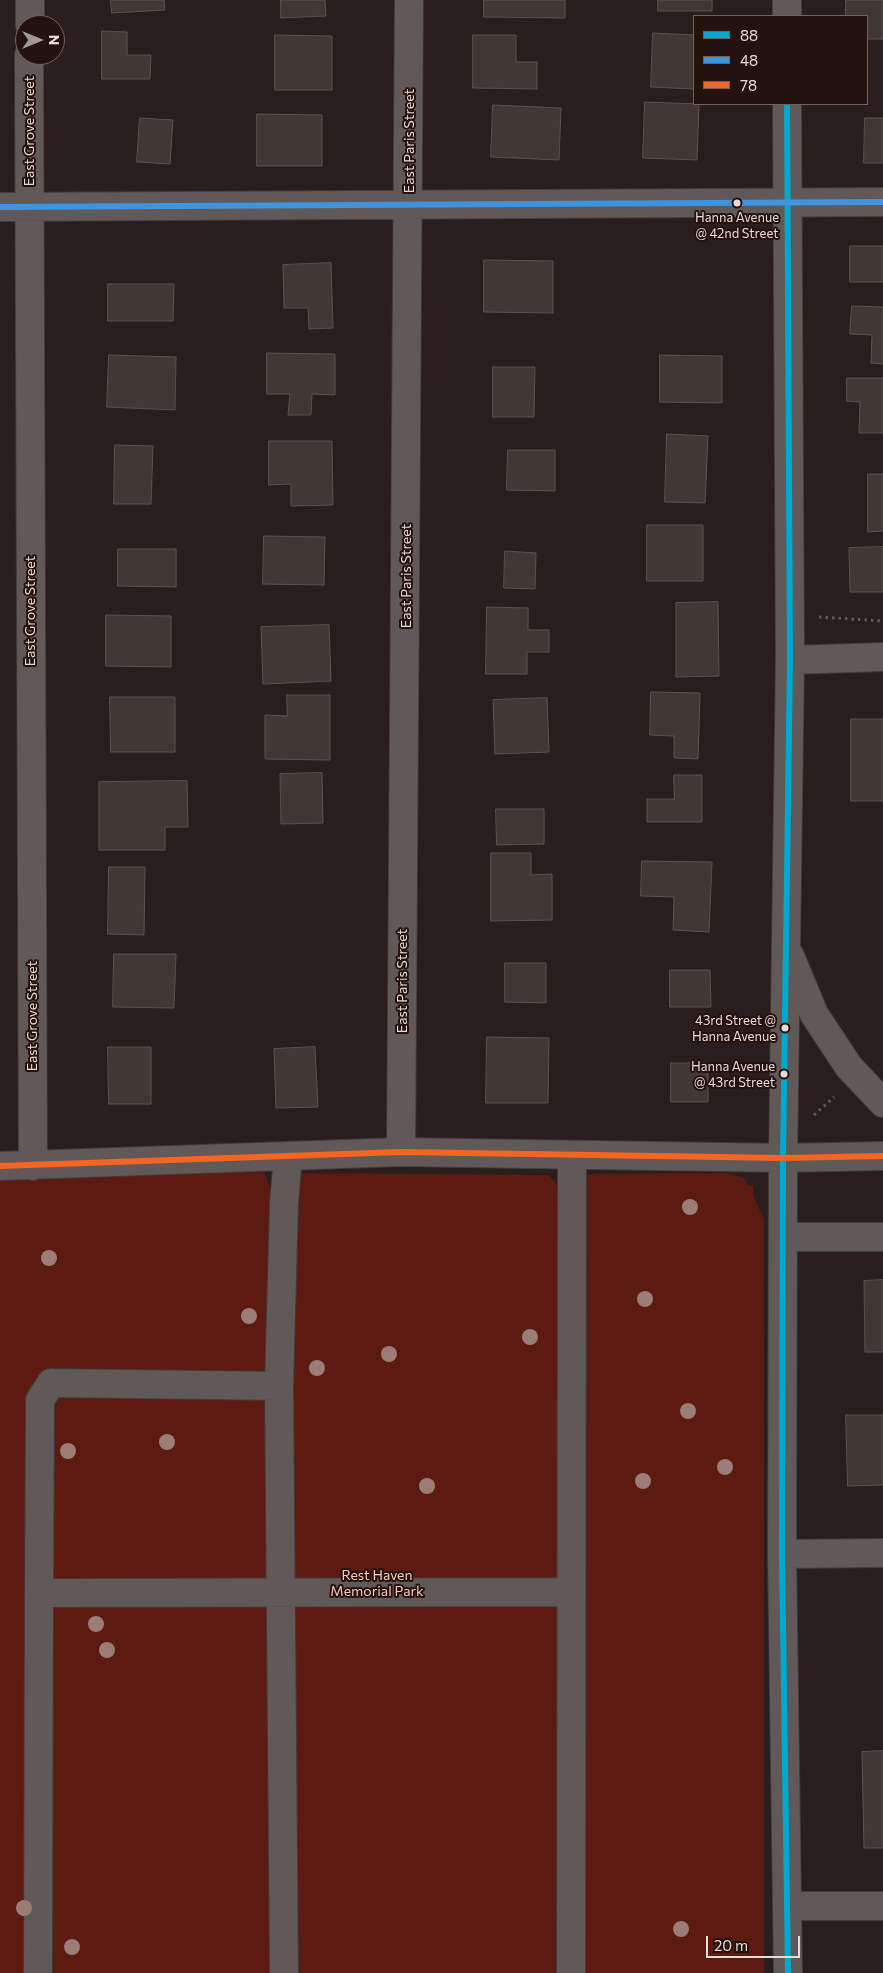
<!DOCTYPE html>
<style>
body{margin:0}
#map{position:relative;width:883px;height:1973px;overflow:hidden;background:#291e1d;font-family:Commissioner,sans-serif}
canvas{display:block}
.legend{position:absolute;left:693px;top:15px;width:175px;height:90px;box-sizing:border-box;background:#24120f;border:1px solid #72625f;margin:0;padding:6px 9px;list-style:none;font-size:15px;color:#e7dad7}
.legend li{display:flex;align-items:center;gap:10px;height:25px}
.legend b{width:25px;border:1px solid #72625f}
.north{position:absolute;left:15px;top:15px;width:50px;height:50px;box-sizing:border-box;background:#24120f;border:1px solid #72625f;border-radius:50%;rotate:90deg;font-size:14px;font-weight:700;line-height:20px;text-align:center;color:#e7dad7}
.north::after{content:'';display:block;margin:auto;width:18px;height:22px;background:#a49896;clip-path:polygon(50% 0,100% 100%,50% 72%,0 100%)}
.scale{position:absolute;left:706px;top:1936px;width:94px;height:22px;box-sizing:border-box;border:2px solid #e7dad7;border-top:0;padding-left:6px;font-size:15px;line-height:18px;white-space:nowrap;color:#e7dad7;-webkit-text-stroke:4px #24120f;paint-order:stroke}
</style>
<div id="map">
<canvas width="883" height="1973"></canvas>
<ul class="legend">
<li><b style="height:6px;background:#00a9ce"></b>88</li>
<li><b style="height:6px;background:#4094de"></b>48</li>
<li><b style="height:6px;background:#f26522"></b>78</li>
</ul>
<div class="north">N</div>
<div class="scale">20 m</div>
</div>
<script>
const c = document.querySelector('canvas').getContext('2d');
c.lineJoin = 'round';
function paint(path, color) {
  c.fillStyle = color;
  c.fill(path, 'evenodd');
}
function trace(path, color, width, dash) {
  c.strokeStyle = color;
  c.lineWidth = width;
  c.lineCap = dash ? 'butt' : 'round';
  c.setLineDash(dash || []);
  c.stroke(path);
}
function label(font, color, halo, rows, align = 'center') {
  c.font = font + ' Commissioner,sans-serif';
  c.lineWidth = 4;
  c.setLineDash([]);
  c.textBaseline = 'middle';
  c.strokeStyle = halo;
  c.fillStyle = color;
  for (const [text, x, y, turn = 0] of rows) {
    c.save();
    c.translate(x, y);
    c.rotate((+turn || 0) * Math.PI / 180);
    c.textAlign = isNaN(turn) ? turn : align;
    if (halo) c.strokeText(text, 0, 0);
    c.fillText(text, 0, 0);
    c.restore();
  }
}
const green = new Path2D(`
 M264 1172 271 1190H293L294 1184 303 1173 549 1175 559 1188 580 1182 588 1174 725 1173 743 1177 748 1186H753V1196L764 1219V1973H0V1177Z`);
const building = new Path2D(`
 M111 0H164L165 10 112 13Z
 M281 0H325L326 16 281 18Z
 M484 0H565V18L484 17Z
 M658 0H712V11H658Z
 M846 0H883V39H867V16H846Z
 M102 31 127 32V55H151L150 79H102Z
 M653 33 694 35V89L651 87Z
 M275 35 332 36V90H275Z
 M473 35H516V62H537V89L473 88Z
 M645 102 699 104 697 160 643 158Z
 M493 105 561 108 559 160 491 157Z
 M257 114 322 115V166H257Z
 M140 118 173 120 170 164 137 162Z
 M865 118H883V163H864Z
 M850 246H883V282H850Z
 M484 260 553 261V313L484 312Z
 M331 263 333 328 309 329 308 308H284L283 265Z
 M108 284H174L173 321H108Z
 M852 306 883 307V364L871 363 872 335 850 334Z
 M267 353 335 354V395L312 394 311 415H288L290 394H267Z
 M109 355 176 357 175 410 107 407Z
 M660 355 722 356V403L660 402Z
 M493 367H535L534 417H493Z
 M847 378H883V433H859L860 402 847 401Z
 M667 434 708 436 705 503 665 502Z
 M269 441H332L333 505 291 506V484L269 485Z
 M115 445 153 446 151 504H114Z
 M508 450H555V491L507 490Z
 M868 474H883V531L868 532Z
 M647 525H703V581H647Z
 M264 536 325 537 324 585 263 584Z
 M883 547V592H850L849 548Z
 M118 549H176V587L118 586Z
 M505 551 536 553 535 589 504 588Z
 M718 602 719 676 676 677V603Z
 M487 607 528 608V630H549V652H527V674H486Z
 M106 615 171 616V667L106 666Z
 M329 625 331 681 263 684 261 627Z
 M651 692 700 693 698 759 674 758V736L650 735Z
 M287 695H330V760L265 759V715L287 716Z
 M110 697H175V752H111Z
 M547 698 549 752 495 754 493 700Z
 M851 719H883V801H851Z
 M322 773 323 823 281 824 280 774Z
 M674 775H702V822H647V799H674Z
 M187 781 188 827H165V850H99V782Z
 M496 809H544V844L497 845Z
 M491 853H531V875L552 874V920L491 921Z
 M642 861 712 862 709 932 673 930 674 897 641 896Z
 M109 867H145L144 935 108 934Z
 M114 954H176L174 1008 113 1007Z
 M505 963H546V1003L505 1002Z
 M670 970H710L711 1007H670Z
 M487 1037 549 1038 548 1103H486Z
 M108 1047H151V1104H109Z
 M315 1047 318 1107 276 1108 274 1049Z
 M671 1063H708V1102H671Z
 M883 1280V1352H865L864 1281Z
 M846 1415H883V1485L848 1486Z
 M883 1751V1848H864L862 1752Z`);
const path = new Path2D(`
 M819 617 883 621
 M814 1115 834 1097`);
const minor = new Path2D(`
 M787 16V0
 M30 25V0
 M29 55 33 1166
 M787 104 790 660 783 1158 782 1554 788 1973
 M0 207 883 202
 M790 660 883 657
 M790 956 814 1014 849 1067 883 1103
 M401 1152 409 0
 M0 1166 401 1152 783 1158 883 1156
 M783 1237H883
 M279 1386 51 1383 40 1400 39 1593 571 1592
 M782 1554 883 1553
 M788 1906H883
 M38 1973 39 1593
 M284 1973 279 1386 284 1203 288 1157
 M571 1973 572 1155`);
const bus1 = new Path2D(`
 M787 104 790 660 783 1158 782 1554 788 1973`);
const bus2 = new Path2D(`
 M0 207 883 202`);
const bus3 = new Path2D(`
 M0 1166 401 1152 783 1158 883 1156`);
const trees = [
 [690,1207],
 [49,1258],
 [645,1299],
 [249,1316],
 [530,1337],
 [389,1354],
 [317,1368],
 [688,1411],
 [167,1442],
 [68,1451],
 [725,1467],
 [643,1481],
 [427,1486],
 [96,1624],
 [107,1650],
 [24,1908],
 [681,1929],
 [72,1947]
];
const markers = [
 [737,203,4.5,"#e7dad7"],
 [785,1028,4.5,"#e7dad7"],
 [784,1074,4.5,"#e7dad7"]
];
const busNames = [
 ["Hanna Avenue",737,218,"center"],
 ["@ 42nd Street",737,234,"center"],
 ["43rd Street @",776,1021],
 ["Hanna Avenue",776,1037],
 ["Hanna Avenue",775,1067],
 ["@ 43rd Street",775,1083]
];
const streetNames = [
 ["East Grove Street",29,131,-90],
 ["East Paris Street",409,141,-90],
 ["East Paris Street",406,576,-90],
 ["East Grove Street",30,611,-90],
 ["East Paris Street",402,981,-90],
 ["East Grove Street",32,1016,-90]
];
const parkNames = [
 ["Rest Haven",377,1575],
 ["Memorial Park",377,1591]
];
paint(green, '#5c1a10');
paint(building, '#413836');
trace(building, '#5c5251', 1);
trace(minor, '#443b3a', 30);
trace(path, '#625a59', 3, [2.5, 4]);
trace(minor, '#605957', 28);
trace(bus1, '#00a9ce', 6);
trace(bus2, '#4094de', 6);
trace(bus3, '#f26522', 6);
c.fillStyle = '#9b7c76';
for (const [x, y] of trees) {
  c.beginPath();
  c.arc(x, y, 8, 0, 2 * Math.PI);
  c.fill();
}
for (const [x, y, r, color] of markers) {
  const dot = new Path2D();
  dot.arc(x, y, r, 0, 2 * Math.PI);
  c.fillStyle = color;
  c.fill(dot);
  trace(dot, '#24120f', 2);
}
label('13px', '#e7dad7', '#24120f', busNames, 'right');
label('14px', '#e7dad7', '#24120f', streetNames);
label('14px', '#f9c9bf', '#24120f', parkNames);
</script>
